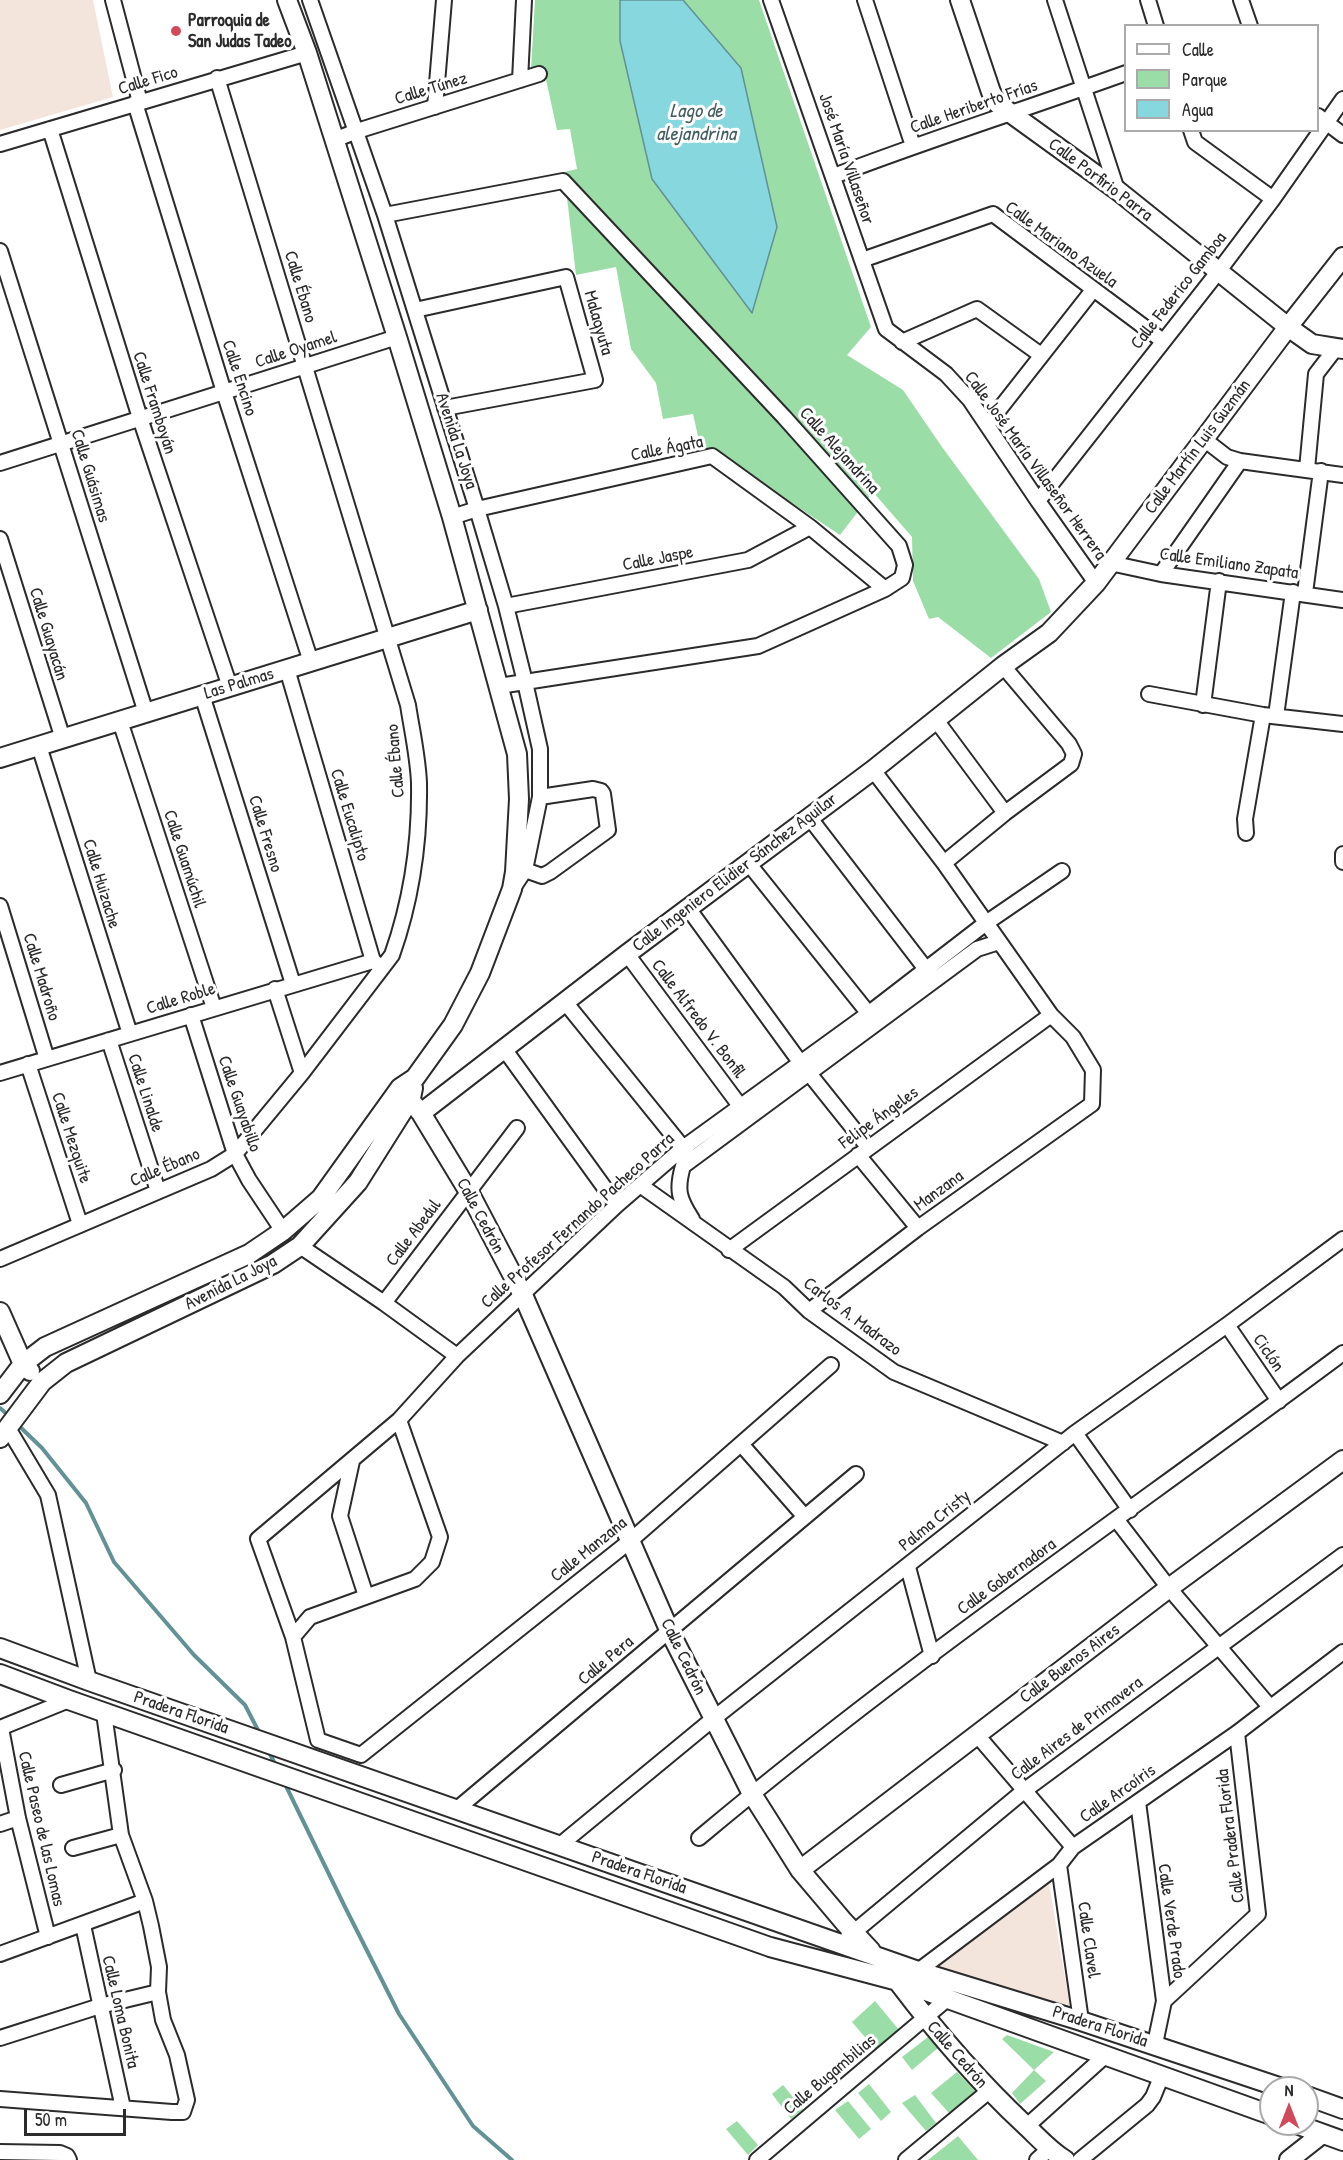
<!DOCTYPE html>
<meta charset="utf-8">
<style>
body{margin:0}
#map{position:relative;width:1343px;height:2160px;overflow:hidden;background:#fff;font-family:"Patrick Hand",sans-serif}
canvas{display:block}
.legend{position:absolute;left:1124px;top:24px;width:195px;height:108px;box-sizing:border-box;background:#fff;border:2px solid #aaa;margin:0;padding:8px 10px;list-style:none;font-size:18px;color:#2b2b2b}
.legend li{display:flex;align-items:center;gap:12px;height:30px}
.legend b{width:30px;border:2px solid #aaa}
.north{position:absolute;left:1259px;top:2076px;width:60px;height:60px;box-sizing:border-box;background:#fff;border:2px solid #aaa;border-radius:50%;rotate:0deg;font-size:16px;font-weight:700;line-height:24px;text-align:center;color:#2b2b2b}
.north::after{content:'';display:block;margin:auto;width:21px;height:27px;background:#d1495b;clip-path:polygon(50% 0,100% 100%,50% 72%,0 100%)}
.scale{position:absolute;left:24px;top:2109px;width:102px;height:27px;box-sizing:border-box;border:3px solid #2b2b2b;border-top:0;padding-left:8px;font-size:18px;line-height:21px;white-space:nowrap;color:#2b2b2b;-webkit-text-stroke:4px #fff;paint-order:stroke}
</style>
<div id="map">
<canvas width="1343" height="2160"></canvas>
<ul class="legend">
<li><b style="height:8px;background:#fff"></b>Calle</li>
<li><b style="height:16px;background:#9bdda7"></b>Parque</li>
<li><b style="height:16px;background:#86d7de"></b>Agua</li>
</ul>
<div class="north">N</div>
<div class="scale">50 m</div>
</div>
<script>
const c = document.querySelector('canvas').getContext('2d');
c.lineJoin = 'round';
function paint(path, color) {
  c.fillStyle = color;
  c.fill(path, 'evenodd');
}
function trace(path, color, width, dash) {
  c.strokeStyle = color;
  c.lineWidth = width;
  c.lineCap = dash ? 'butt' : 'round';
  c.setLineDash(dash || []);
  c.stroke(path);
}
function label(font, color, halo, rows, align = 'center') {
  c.font = font + ' "Patrick Hand",sans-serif';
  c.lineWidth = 6;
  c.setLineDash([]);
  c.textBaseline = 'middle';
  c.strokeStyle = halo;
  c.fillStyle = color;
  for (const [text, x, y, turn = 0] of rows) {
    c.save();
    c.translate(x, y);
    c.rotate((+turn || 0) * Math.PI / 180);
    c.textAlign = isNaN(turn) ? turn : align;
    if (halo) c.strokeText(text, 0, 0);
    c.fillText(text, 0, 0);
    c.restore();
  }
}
const built = new Path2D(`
 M0 0H93L113 97 0 130Z
 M1048 1877 1071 2013 928 1965Z`);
const green = new Path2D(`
 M535 0H759L871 327 847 355 903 390 942 447 1039 579 1051 612 991 658 938 617 929 619 913 581 912 537 873 492 840 535 727 460 701 450 693 414 663 419 656 383 631 349 616 267 576 275 564 172 577 169 570 129 557 130 543 66 531 69Z
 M875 2001 899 2030 875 2049 852 2022Z
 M1007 2035 1054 2052 1034 2070 1046 2081 1020 2104 1012 2093 1034 2070 1002 2039Z
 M928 2037 938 2048 912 2070 902 2057Z
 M957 2072 975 2091 949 2113 931 2093Z
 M869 2084 891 2112 881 2121 858 2093Z
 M783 2085 803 2109 791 2119 772 2094Z
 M915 2095 936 2123 926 2131 902 2103Z
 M848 2101 871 2129 859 2139 835 2110Z
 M737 2121 758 2145 748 2155 726 2129Z
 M958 2136 978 2160H928Z`);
const water = new Path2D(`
 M620 0H683L741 68 777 227 752 313 652 179 620 41Z`);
const stream = new Path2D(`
 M0 1408 9 1416
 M17 1424 42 1448 86 1503 114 1562 194 1655 245 1705 260 1734
 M269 1752 276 1766
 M285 1784 345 1907 399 2014 473 2126 512 2160`);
const street = new Path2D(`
 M113 0 140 102
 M310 0 385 215 477 509 506 606 525 682 540 749V797L525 870 515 885
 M771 0 886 329 946 374 970 400 1038 501 1096 583
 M865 0 913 146
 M1055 0 1117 190
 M1148 0 1156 26
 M1241 0 1250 26
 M520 80 524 0
 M135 103 224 392 311 662
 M435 107 444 0
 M1318 116 1343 135
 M50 129 140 418 230 687
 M1191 130 1195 142 1273 199
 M334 140 357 131 539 74
 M0 144 307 53
 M834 176C930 139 1029 108 1126 73
 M385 215 563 181 784 417 899 546 905 565 902 578 885 589 758 646 499 686
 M0 251 146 713
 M862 260 993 214 1163 341
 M415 310 566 277 595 380 445 408
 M902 342 977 309 1041 355
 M987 425 1093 290
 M1205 440 1227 457 1240 461 1343 475
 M0 463 397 337
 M1307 469 1316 374 1336 348
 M1038 501 1218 272 1273 199 1343 99
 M452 517 477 509 712 456 810 527 885 589
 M0 539 63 739
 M1110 563 1161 574 1343 600
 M1161 574 1240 461
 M1305 593 1321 471
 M506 606 748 560 810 527
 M287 669 373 961 380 966
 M1149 694 1263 715 1343 724
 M202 695 293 984
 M1203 705 1219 581
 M1276 716 1293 592
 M936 720 1005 813
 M120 721 214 1008
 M39 746 130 1034
 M809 817 932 977
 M1246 833 1245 819 1263 715
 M1343 854V862
 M944 863 1005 813 1071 764 1074 754 1069 744 1003 666
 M749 864 873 1019
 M525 870 542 876 550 872 608 830 603 794 601 791 593 789 540 797
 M0 906 47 1059
 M688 908 800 1062 868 1147
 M627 954 746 1114
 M275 989 302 1073
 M565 1002 688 1154
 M191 1015 235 1154 249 1180 283 1231
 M109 1040 158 1191
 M505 1050 617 1205
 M28 1064 80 1224
 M0 1073 373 961
 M858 1155 918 1228
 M640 1185 784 1287 809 1311 894 1372 1063 1443
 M692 1219C679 1199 676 1190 683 1166L977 949 999 942
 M300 1246 384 1303 457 1356
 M729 1250 1051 1015
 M0 1259 211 1169 235 1154 302 1073 392 955C411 901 420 841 419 783 418 757 412 731 408 705L217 78
 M384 1303 517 1128
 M809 1311 918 1228 1092 1104 1093 1070 1073 1037 1051 1015 944 863 873 770
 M1227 1325 1279 1401
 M831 1365 630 1541 361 1755 318 1740 293 1637 258 1539 399 1420 457 1356 617 1205 683 1148 868 1014 986 923 1062 871
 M8 1428 48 1495 89 1681
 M1075 1433 1130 1510
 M741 1444 805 1517
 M352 1461 340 1516 366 1596
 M1116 1519 1169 1588 1270 1707
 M908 1567 932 1656
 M293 1637 310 1617 415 1579 432 1562 440 1537 399 1420
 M0 1728 69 1700
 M1 1728 18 1818 48 1937
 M977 1735 1073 1847
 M61 1785 114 1770
 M1138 1802 1164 2001 1155 2044
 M457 1809 856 1474
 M0 1824 18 1818
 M699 1838C905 1665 1128 1513 1343 1353
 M560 1845 713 1719 1075 1433 1227 1325 1343 1239
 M73 1848 121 1835
 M1059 1865 1081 2021
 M83 1925 123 2108
 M848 1937 1025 1790 1343 1555
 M0 1954 145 1901
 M918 1971 1059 1865 1073 1847 1237 1733 1343 1652
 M1164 2001 1258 1914 1237 1733
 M0 2038 100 2006 158 1992
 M0 2099 172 2112H183L187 2100 177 2055 163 2020 158 1992 159 1967 151 1926 145 1901 121 1835 104 1713
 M1027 2126 1106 2055
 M0 2152 60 2153 67 2156 69 2160
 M757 2160 946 2000
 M906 2160 989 2091
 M1037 2160 1049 2149
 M1080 2160 1147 2105 1153 2097 1162 2075`);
const secondary = new Path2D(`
 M960 0 991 92 998 104 1117 190 1288 327 1312 344 1343 349
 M0 758 478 610
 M400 1088 421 1113 469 1192 523 1295 670 1632 752 1794 800 1870 844 1922 871 1951
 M421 1113 627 954 873 770 1003 666 1049 633 1096 583 1288 327 1343 257
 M0 1312 23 1364 30 1371
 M0 1394 23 1364 45 1347 249 1254 283 1231 321 1198 400 1088 415 1078 453 1025 480 973 512 889 515 872 519 799 517 754 452 517 397 337 307 53 287 0
 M0 1438 42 1382 66 1363 273 1264 300 1246 358 1182 411 1098 413 1088
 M0 1648 89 1681 918 1971 1081 2021 1282 2088
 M0 1674 69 1700 770 1947 898 1981 1271 2115
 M800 1870 1169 1588 1343 1460
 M899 1983C937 2033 978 2081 1024 2124 1038 2137 1049 2150 1065 2160
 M1307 2096 1343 2109
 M1296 2124 1343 2141
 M1289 2160 1322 2134`);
const markers = [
 [176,31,6,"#d1495b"]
];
const poiNames = [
 ["Parroquia de",188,21],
 ["San Judas Tadeo",188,42]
];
const streetNames = [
 ["Calle Fico",148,81,-17],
 ["Calle Túnez",431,89,-17],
 ["Calle Heriberto Frías",974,107,-19],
 ["José María Villaseñor",846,159,71],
 ["Calle Porfirio Parra",1100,180,37],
 ["Calle Mariano Azuela",1061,245,36],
 ["Calle Ébano",300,287,73],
 ["Calle Federico Gamboa",1179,291,-52],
 ["Malaqyuta",598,323,74],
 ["Calle Oyamel",296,350,-18],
 ["Calle Encino",239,378,72],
 ["Calle Framboyán",154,403,72],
 ["Avenida La Joya",456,441,72],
 ["Calle Martín Luis Guzmán",1198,447,-53],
 ["Calle Ágata",667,449,-11],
 ["Calle Alejandrina",839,451,48],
 ["Calle José María Villaseñor Herrera",1035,466,54],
 ["Calle Guásimas",90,476,73],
 ["Calle Jaspe",658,559,-11],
 ["Calle Emiliano Zapata",1229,564,8],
 ["Calle Guayacán",48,634,73],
 ["Las Palmas",239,684,-17],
 ["Calle Ébano",396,761,-95],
 ["Calle Eucalipto",349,815,73],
 ["Calle Fresno",265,834,73],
 ["Calle Guamúchil",184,859,72],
 ["Calle Ingeniero Elidier Sánchez Aguilar",735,873,-37],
 ["Calle Huizache",101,884,73],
 ["Calle Madroño",41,977,73],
 ["Calle Roble",181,999,-17],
 ["Calle Alfredo V. Bonfil",698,1019,53],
 ["Calle Linalde",145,1093,72],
 ["Calle Guayabillo",239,1104,71],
 ["Felipe Ángeles",879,1118,-36],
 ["Calle Mezquite",71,1138,72],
 ["Calle Ébano",165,1168,-23],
 ["Manzana",939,1191,-36],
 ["Calle Cedrón",480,1216,62],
 ["Calle Profesor Fernando Pacheco Parra",578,1221,-42],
 ["Calle Abedul",414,1233,-53],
 ["Avenida La Joya",231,1283,-27],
 ["Carlos A. Madrazo",852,1317,37],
 ["Ciclón",1268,1353,56],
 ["Palma Cristy",935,1521,-39],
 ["Calle Manzana",589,1550,-39],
 ["Calle Gobernadora",1007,1577,-36],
 ["Calle Cedrón",683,1657,64],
 ["Calle Pera",606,1661,-40],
 ["Calle Buenos Aires",1070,1664,-37],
 ["Pradera Florida",181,1713,19],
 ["Calle Aires de Primavera",1077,1729,-37],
 ["Calle Arcoíris",1118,1794,-35],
 ["Calle Paseo de las Lomas",41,1829,77],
 ["Calle Pradera Florida",1231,1836,-97],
 ["Pradera Florida",639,1873,19],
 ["Calle Verde Prado",1171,1921,82],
 ["Calle Clavel",1088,1940,82],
 ["Calle Loma Bonita",120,2012,77],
 ["Pradera Florida",1100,2027,18],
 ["Calle Cedrón",957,2055,49],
 ["Calle Bugambilias",830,2075,-40]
];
const waterNames = [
 ["Lago de",696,112],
 ["alejandrina",696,135]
];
paint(built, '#f3e5db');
paint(green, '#9bdda7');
paint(water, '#86d7de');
trace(water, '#629296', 1.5);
trace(stream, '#629296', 4);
trace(street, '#2b2b2b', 18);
trace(secondary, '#2b2b2b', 22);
trace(street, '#fff', 14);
trace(secondary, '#fff', 18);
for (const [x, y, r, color] of markers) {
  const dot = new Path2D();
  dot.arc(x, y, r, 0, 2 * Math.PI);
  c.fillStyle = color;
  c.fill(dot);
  trace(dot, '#fff', 2);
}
label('bold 18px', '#2b2b2b', '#fff', poiNames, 'left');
label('18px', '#2b2b2b', '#fff', streetNames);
label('italic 20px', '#465f61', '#fff', waterNames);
</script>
